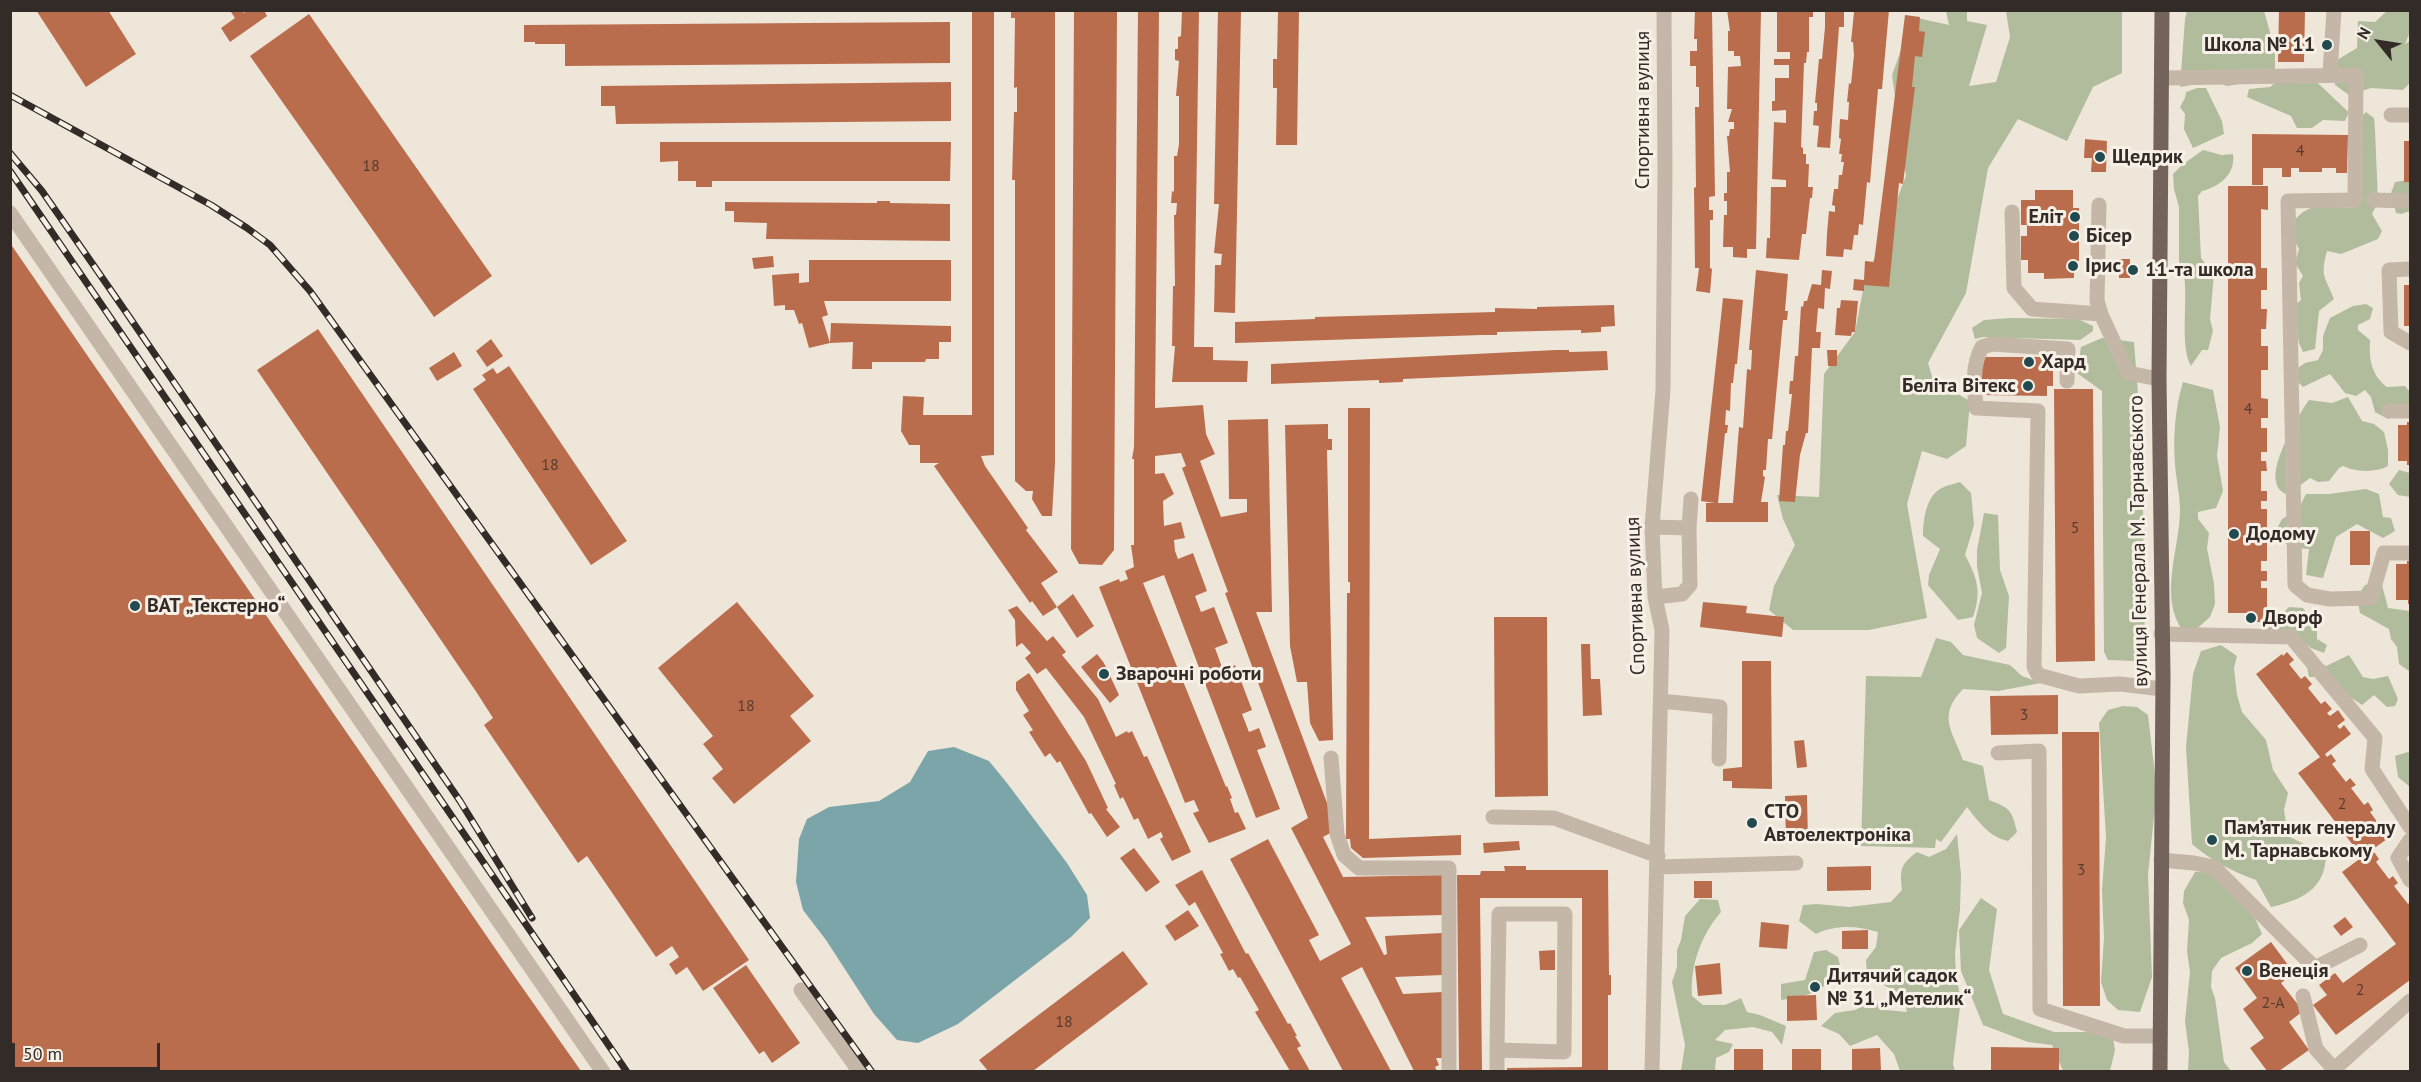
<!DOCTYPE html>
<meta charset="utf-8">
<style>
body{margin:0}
#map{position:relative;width:2421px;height:1082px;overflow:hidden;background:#efe6da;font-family:"PT Sans",sans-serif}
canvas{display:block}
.frame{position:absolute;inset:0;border:12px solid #332b27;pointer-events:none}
.north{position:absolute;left:2349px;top:12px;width:60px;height:60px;-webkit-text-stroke:4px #f7f0e6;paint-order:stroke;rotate:300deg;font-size:16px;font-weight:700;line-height:24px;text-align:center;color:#332b27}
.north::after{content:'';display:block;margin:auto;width:21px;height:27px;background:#332b27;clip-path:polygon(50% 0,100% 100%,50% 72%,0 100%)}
.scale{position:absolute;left:12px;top:1043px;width:148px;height:27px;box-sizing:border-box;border:3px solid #332b27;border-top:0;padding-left:8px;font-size:18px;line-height:21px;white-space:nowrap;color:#332b27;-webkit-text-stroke:4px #f7f0e6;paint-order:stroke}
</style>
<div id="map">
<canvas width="2421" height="1082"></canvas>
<div class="frame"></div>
<div class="north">N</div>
<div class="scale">50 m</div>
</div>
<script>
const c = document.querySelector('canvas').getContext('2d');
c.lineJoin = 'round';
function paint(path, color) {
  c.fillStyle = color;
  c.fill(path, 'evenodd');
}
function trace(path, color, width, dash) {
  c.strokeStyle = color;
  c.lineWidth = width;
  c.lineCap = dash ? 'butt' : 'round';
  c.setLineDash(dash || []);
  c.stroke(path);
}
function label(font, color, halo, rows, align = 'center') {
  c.font = font + ' "PT Sans",sans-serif';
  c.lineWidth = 6;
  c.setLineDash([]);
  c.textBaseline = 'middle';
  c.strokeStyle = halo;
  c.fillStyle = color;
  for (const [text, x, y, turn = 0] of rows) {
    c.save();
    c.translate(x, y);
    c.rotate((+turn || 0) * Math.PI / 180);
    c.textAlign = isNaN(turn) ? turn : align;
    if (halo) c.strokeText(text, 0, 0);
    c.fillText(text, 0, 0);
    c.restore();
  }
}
const green = new Path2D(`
 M1946 11H1967V21L1987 25 1969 86 1996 82 2010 37 2006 11H2122V73L2093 87 2067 141 2018 119 1988 168 1966 293 1928 363 1933 380 1970 401 1966 446 1947 459 1922 451 1907 504 1927 618 1869 630H1793L1769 610 1774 586 1795 545 1783 519 1777 495 1819 497 1824 374 1855 332 1864 285 1906 176 1892 75 1913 17 1949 25Z
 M2187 11H2264L2275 50V74L2258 81 2227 86 2214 81 2180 87 2185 19Z
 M2387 11H2410V32L2405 44 2410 41V83L2403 90 2371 88 2349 95 2335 85 2337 60 2357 48 2358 21 2375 22Z
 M2284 75C2291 76 2301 75 2308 77 2316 79 2340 105 2349 112L2345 121 2323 120 2312 128H2297L2291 116 2247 97 2249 89 2270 87Z
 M2197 88H2206L2222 121 2224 134 2193 148 2184 129 2185 114 2180 107 2185 98 2186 92Z
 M2366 112 2374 118 2375 129 2378 202 2372 214 2382 231 2378 239 2341 254 2327 251C2320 277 2325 276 2334 299L2319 311 2315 349 2303 352 2299 343 2293 307 2301 300 2299 283 2303 276 2295 263 2299 249 2288 228C2312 195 2325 210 2358 207L2360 190 2359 119Z
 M2203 150 2222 155 2233 154C2236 174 2219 187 2202 191L2198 196 2201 258 2214 274 2210 319 2213 331 2208 350H2202L2191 366C2177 342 2193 280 2179 262V207L2174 189 2173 174 2182 165Z
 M2410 180V211L2401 214 2396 213 2391 193 2395 182Z
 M2366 304 2373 308 2370 319 2358 325V330L2370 340C2369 359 2371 375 2387 387L2405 386 2410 392V407L2388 419 2375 412 2371 397 2365 390 2356 396 2345 393 2330 374 2303 387 2296 380 2295 370 2305 363 2318 360 2323 350V336L2330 318 2353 306Z
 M2010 318 2078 319 2093 326V331L2080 340 1983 337 1975 339 1972 328 1984 320Z
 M2102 338 2134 342 2142 445 2145 656 2134 661 2108 660 2104 652 2102 391 2077 373 2081 347Z
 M2183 382 2213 390 2220 427 2217 456 2223 491 2216 508 2198 512V519L2209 533 2207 548 2214 584 2215 604 2210 617 2193 632 2183 631C2158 597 2180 548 2180 510 2180 495 2176 479 2175 464 2173 437 2175 408 2183 382Z
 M2348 397 2362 421 2374 424 2384 432 2388 450V466C2376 473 2355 472 2343 466L2339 468 2329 481 2318 482 2310 478 2287 495C2281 491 2277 489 2276 481 2271 463 2298 415 2309 400L2332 403Z
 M2399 470 2410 473V497L2398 495 2389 484Z
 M1960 482 1971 493 1974 525 1965 555C1977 577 1982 592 1973 617L1958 620 1928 585 1929 575 1940 549 1923 536C1923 521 1926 495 1942 488 1947 485 1954 484 1960 482Z
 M2366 489 2379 494 2383 517 2391 518 2395 531 2383 538 2357 524 2336 537 2323 578 2306 575 2309 549 2297 548 2272 538 2282 519 2298 510 2306 494H2329Z
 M1984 513 1998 515 2000 570 2009 596 2006 648 1999 653 1977 638 1974 625 1982 593 1977 566V550Z
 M2381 581 2388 608 2410 611 2409 671 2399 664 2397 647 2391 639 2389 629 2360 613 2357 597 2365 585Z
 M2289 607 2303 608 2310 617 2317 621V639L2327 645 2324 653 2311 648 2304 642 2266 630Z
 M1936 638 1951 642 1963 655 2010 665 2022 676 2041 683 1998 691 1963 689C1937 716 1952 730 1963 760L1983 766 1989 800C2010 808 2012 810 2017 832L2008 841C1989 837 1978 821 1967 807L1941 842 1936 839 1935 848 1861 846 1866 676 1921 677Z
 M2221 645 2237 656 2234 668 2237 695 2242 712 2266 740 2273 770 2288 793 2284 810 2288 836 2326 855C2325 890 2301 900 2271 907L2256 880C2233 872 2210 860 2192 844L2186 747 2193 674 2201 651Z
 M2349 655 2363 677 2373 679 2388 676 2398 699 2395 706 2387 707 2374 695 2362 705 2321 677H2309L2307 667 2314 660 2326 666Z
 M2123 706 2137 707 2148 715 2155 775V806L2148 875 2152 977 2140 1012 2118 1010 2107 1000 2101 982 2104 938 2102 890 2106 837 2099 723 2108 710Z
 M2408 752 2410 754V787L2398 777 2395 756Z
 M1957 834 1961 875 1960 909 1955 953 1956 977 1961 999 1953 1064 1955 1071H1900L1894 1054 1877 1035 1850 1046 1839 1034 1821 1026 1835 1013 1855 1010 1873 1001 1886 1010 1907 1012 1904 996 1867 976 1866 960 1876 947 1878 932C1858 926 1836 924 1816 934L1799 921 1803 905 1817 904 1849 907 1891 902 1902 890C1900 869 1900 865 1917 852L1929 857 1946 849Z
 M2210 871 2255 918 2262 934 2252 943 2221 958 2212 971 2211 987 2215 998 2224 1062 2231 1071H2188L2189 1052 2185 1021 2190 972 2187 951 2189 920 2183 903 2184 891 2195 872Z
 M1981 898 1997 909 1989 970 2003 1014 2054 1032H2094L2113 1038 2115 1050 2110 1071H2063L2052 1045 2028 1042 1983 1025 1961 971 1959 930Z
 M1700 899 1718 900 1721 912C1701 935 1690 966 1692 996L1703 1005H1725L1741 998 1747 1012 1760 1015 1786 1026 1782 1045 1772 1032 1753 1027 1725 1030 1715 1040 1733 1044 1729 1052 1716 1058 1715 1071H1681L1685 1045 1672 982 1677 967V950L1681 940 1685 916Z
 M1826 950 1838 957 1841 969C1823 992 1809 996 1781 1000V984L1805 980 1814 952Z`);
const water = new Path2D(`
 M954 747 989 761 1007 783 1067 863 1087 895 1090 918 1071 937 958 1024 918 1043 897 1040 874 1014 826 940 803 910 796 882 799 839 807 819 829 807 879 801 910 782 928 751Z`);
const building = new Path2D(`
 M36 10H108L136 54 86 87Z
 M233 10H242L244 13 247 10H264L267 16 230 42 221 28 235 18 231 12Z
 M972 10H994V455L981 456 985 466 1028 528 1026 530 1058 572 1041 583 1057 607 1043 616 1032 601 1030 603 934 466 939 463H920V445H909L901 431 903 396 924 397 923 415H972Z
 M1011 10H1055V463L1052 516H1042L1032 499 1033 491H1026L1015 481V180H1012L1014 112H1017V87L1014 88 1015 18H1011Z
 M1074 10H1117L1114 550 1102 565 1079 564 1071 549Z
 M1138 10H1159L1155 408 1203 405 1206 434 1215 454 1200 461 1221 517 1247 512V499H1229L1228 420 1268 419 1272 612H1256L1330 811 1334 831 1323 837 1343 877 1442 875 1443 915 1365 917 1384 955 1387 954 1385 936 1442 933 1443 975 1395 977 1403 994 1443 992 1444 1058H1436L1439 1065 1435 1067 1437 1071H1414L1362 967 1341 978 1391 1071H1343L1230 859 1268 839 1319 935 1309 940 1320 961 1351 944 1291 828 1308 818 1225 593 1228 592 1182 468 1186 466 1181 453 1155 456V474L1164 473 1174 494 1163 501 1164 526 1181 522 1185 538 1174 540 1175 551 1178 559 1193 553 1207 591 1195 596 1201 612 1214 607 1228 643 1215 648 1223 670 1235 665 1252 710 1242 714 1249 732 1259 728 1266 747 1257 750 1280 809 1256 818 1164 575 1143 583 1226 787 1227 786 1232 798 1230 799 1235 813 1238 812 1246 829 1209 843 1193 813 1199 811 1194 800 1185 803 1099 587 1119 579 1120 582 1128 579 1125 571 1134 567 1131 545H1134V459H1132L1134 447Z
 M1182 10H1199L1194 347H1213V360L1248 361 1247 382H1172L1175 346H1172L1173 286H1175L1174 215H1176L1177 203H1171L1172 191 1174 192V156H1177L1179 144V96H1176L1179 61 1175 60V49H1178V37L1181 36Z
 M1218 10H1241L1235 313 1214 312 1215 265H1221L1222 254 1214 253 1219 204H1214Z
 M1278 10H1299L1297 145H1276L1277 88H1273V59H1277Z
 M1695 10H1712L1715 196 1709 197V210H1713V220H1710V268L1712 269 1710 293 1696 291 1699 268H1695L1694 188 1696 187 1695 107H1699V87H1696V66H1690V51H1697V39H1694Z
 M1727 10H1761L1756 249H1747V258L1733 257V247H1723L1724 215H1727V201H1724V193H1727V172H1730L1727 136H1729L1730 129H1734V122H1728L1732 109H1727L1728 67 1741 66 1740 56H1734V51H1728V31H1730Z
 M1777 10H1813V17H1809V52H1807L1806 63H1804L1801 147 1803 148V154H1806V164H1809L1808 187H1813L1812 198H1810L1806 234H1802L1799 260 1766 258 1767 238H1770L1771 187H1786V180L1772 179 1774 122 1786 123V110L1772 111V101H1775V78H1789V65H1774V59H1790V52H1777Z
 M1825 10H1844V27H1839L1830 148 1817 147 1819 126 1813 125 1814 111H1817V103H1815L1819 59H1822L1825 27Z
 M1856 10H1889L1882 89H1878L1870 183 1867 182 1863 225 1859 224 1858 235H1854L1852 250 1844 249 1843 257 1826 256 1827 233 1829 211 1835 212V206L1832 205 1834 189H1838L1839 175H1842L1844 162H1841L1842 154H1839L1841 139 1839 138 1840 119 1848 120 1849 102H1847L1849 83 1851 84 1854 55 1853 42H1851L1854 12Z
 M2279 10H2305L2304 62H2278Z
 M309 14 492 276 434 317 250 56Z
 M1905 15 1920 17 1919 31 1925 32 1922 57 1915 56 1912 87H1915L1903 184 1899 183 1889 287 1864 285V291L1853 290 1854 279 1864 280 1865 261 1874 262Z
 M950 22V63L565 66V44H535V42H524V25Z
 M951 82V121L616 124 615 106H601V86Z
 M2252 134 2348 135 2347 173H2336V168H2322V172H2299V168H2291V177H2282V168H2263V185H2252Z
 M2085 139 2107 141 2106 172H2091L2092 158H2084Z
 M2404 141H2410V182H2404Z
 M660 142H951L950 181H712V187H696V181H678V161L660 162Z
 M2228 186H2268V210L2261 209V268H2267V290H2261V309H2267L2266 329H2261V346H2268V370H2261V398L2268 399V418H2261V428H2267V452H2261V461H2266L2267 471H2261V491H2267V501H2261V509H2267V533H2261V542H2267V561H2261V571H2267V581H2261V588H2267V611H2271V622H2250V613H2228Z
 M2035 190H2073V208H2079V261H2074V278L2044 279V273H2028V260H2021V236H2027V225H2021V200H2035Z
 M877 201H890V203L950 204V241L766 239 767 223 734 222V211H725V202L877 203Z
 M10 243 510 970 581 1071H10Z
 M773 256 774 267 754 269 752 258Z
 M2119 259H2130V278H2119Z
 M809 260H951V301H824L828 315 822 317 830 343 809 348 802 323 799 324 794 310H785V305L774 306 772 275 799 273V283L809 282Z
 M1756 270 1788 274 1785 311H1788L1787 320H1783L1772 439H1768L1766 470H1763V476L1765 477 1761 502H1768V522H1706V503H1715L1701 501 1723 298 1743 300 1737 364H1735L1733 383H1731L1730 411 1726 410 1725 425H1728L1727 433H1725L1718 503H1733L1739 427 1743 428 1747 369 1751 370 1752 350H1749Z
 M1822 270 1832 271 1830 289 1825 288 1824 309 1818 308 1816 332H1821L1820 348H1812L1808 433H1806L1800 455 1795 502 1779 501 1783 445H1785L1786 431H1788L1792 394H1789L1790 381H1793L1795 356H1798L1801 306 1803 307 1804 301H1807L1812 284 1821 285Z
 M2404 285H2410V326H2404Z
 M1841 300 1858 301 1855 332H1852L1851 336 1835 335 1837 308H1840Z
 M1614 305 1615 326 1601 327V332L1581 333V330L1497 332V335H1482L1235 343V322L1315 319V317L1495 312V308L1537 309V307Z
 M831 323 951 326V342H939V359H926L925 362H872V369H852L853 342 830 343Z
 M318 329 749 960 703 991 687 967 676 975 669 964 679 957 672 946 656 957 587 856 578 863 484 725 493 718 477 693 257 370Z
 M491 339 503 356 487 367 476 351Z
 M1556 350H1569V352L1607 351 1608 370 1403 379V382L1379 383V380L1271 384V364Z
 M1827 350H1837V366H1828Z
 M454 352 462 366 437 381 429 368Z
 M1982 357H2048V367H2053V386H2047V396L1982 395Z
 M509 366 627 541 591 565 473 389 486 380 482 375 493 368 497 374Z
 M2054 389H2093L2095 661 2056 662Z
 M1348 408H1370L1369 839 1461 835V855L1363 858 1351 848 1350 839H1346L1347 593H1350V582H1348Z
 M2407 422H2410V465H2407V461H2398V425H2407Z
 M1328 424V439H1332V450H1327L1333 740 1319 741 1310 723 1307 682H1297L1290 646 1285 425Z
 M2350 531H2370V565H2350Z
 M2407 561H2410V604H2408V600H2396V564H2407Z
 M1073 594 1094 626 1077 638 1057 607Z
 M737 602 814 696 790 716 811 741 734 804 712 778 723 769 703 744 713 736 658 668Z
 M1703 602 1747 606 1746 613 1784 617 1782 637 1700 627Z
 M1017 606 1047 641 1053 636 1066 652 1062 655 1098 699 1116 737 1127 731 1128 733 1132 731 1144 757 1147 756 1191 852 1172 861 1160 839 1163 837 1161 832 1148 839 1138 818 1134 820 1123 797 1120 799 1114 785 1116 784 1084 717 1046 668 1037 674 1025 658 1031 653 1022 643 1016 647 1015 620 1008 610Z
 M1494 617H1547L1548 796 1495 797Z
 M1581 644H1590L1591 679H1600L1602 715 1583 716Z
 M2287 652 2294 660 2289 664 2301 679 2305 676 2312 684 2308 688 2321 704 2325 701 2332 709 2327 713 2330 716 2338 710 2345 720 2337 726 2340 729 2344 725 2351 734 2325 754 2327 757 2331 754 2336 761 2332 764 2346 782 2350 778 2356 785 2351 788 2364 805 2368 802 2373 810 2370 812 2383 830 2388 826 2394 834 2369 852 2370 854 2374 852 2379 859 2376 862 2389 879 2393 876 2398 883 2394 886 2408 904 2410 902V980L2336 1035 2313 1005 2327 995 2319 985 2335 973 2343 983 2396 944 2342 872 2362 857 2298 773 2320 757 2256 674 2282 654 2283 656Z
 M1097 654 1104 663 1119 695 1110 703 1081 667Z
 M1742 661H1771L1772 789 1732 788V781H1723V769L1742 767Z
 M1029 673 1086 761 1108 808 1106 809 1120 827 1107 837 1091 813 1089 814 1060 761 1057 763 1050 753 1045 757 1029 732 1033 730 1023 715 1029 711 1016 690V682Z
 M2058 695V734L1991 735 1990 696Z
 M2062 732H2099L2100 1006H2063Z
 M1804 740 1807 767 1797 768 1794 741Z
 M1807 795 1808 842H1786L1785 796Z
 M1519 841 1520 850 1484 853 1483 843Z
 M1134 848 1160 882 1146 892 1120 858Z
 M1504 866H1526V870H1608L1609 975H1611V995H1608V1071H1507V1068L1582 1067V898H1480L1482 1071H1459L1457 875H1480L1481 871H1505Z
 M1871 866V890L1827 891V867Z
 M1202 870 1246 954 1248 953 1288 1024 1290 1023 1297 1036H1295L1301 1046 1297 1048 1310 1071H1290L1255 1012 1259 1010 1240 977 1238 978 1233 969 1229 971 1220 954 1223 953 1195 902 1189 906 1175 885Z
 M1694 881H1712V898H1694Z
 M1188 910 1199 926 1175 941 1165 926Z
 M2345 917 2353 927 2341 936 2333 926Z
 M1761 922 1789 925 1787 949 1759 947Z
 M1868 930V949H1842V931Z
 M2271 942 2294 973 2281 983 2303 1011 2289 1022 2309 1050 2279 1071H2267L2250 1048 2264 1038 2243 1009 2257 998 2235 968Z
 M1555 950V970H1540L1539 951Z
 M1123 951 1148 984 1033 1071H988L979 1060Z
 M1720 963 1722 994 1698 996 1695 966Z
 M746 965 800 1043 772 1063 764 1051 759 1054 713 988Z
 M1816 995 1817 1020 1787 1021V996Z
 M1991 1047 2059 1048V1071H1991Z
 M1880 1048 1881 1071H1852V1049Z
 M1734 1049H1763V1071H1734Z
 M1792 1049H1821V1071H1792Z`);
const minor = new Path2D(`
 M2330 74 2334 10
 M2163 78 2356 75 2355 200 2288 201 2295 585 2307 595 2330 599 2371 598 2384 553H2410
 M2391 115H2410
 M2373 200 2410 201
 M2099 205 2097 301 2101 314
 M2012 212 2014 288 2032 309 2101 314 2128 373 2159 379
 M10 213 603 1072
 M2410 269 2389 270 2391 332 2410 343
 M2067 381 2068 349 1992 344 1982 347C1972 365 1974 387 1976 408L2038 411 2034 667 2038 675 2079 686 2120 684 2162 689
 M2389 411H2410
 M1652 527 1689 528 1691 499
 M1655 597 1682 594 1690 585 1689 528
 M2161 634 2291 637 2375 738 2372 769 2410 827
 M1661 701 1720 707 1719 759
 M1998 753 2039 751 2040 1009 2124 1036H2160
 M1331 758 1337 834 1344 855 1359 868H1449V1072
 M1493 817 1554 818 1658 856
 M2410 840 2398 858 2410 880
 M2161 860 2194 863 2214 867 2315 968 2360 945
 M1658 867 1796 863
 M801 990 860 1072
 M2303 996 2316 1049 2334 1069
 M1497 1072V1050L1499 914H1565L1564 1052 1497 1050
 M1652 1072 1662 630 1655 597 1652 527 1663 390 1665 172 1664 10
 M2331 1072 2410 1001`);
const major = new Path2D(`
 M2160 1072 2163 676 2159 379 2162 10`);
const rail = new Path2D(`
 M10 95 211 205 247 228 270 245 310 291 872 1072
 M10 153 42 191 128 315 460 801 532 918
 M10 171 627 1072`);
const markers = [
 [2327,45,6,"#214b50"],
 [2100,157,6,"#214b50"],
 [2075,217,6,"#214b50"],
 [2074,236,6,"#214b50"],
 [2073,266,6,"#214b50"],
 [2133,270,6,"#214b50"],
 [2029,362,6,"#214b50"],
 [2028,386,6,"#214b50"],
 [2234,534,6,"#214b50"],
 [135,606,6,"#214b50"],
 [2251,618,6,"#214b50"],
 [1104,674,6,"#214b50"],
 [1752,823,6,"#214b50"],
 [2212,840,6,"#214b50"],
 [2247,971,6,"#214b50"],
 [1815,987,6,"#214b50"]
];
const numberNames = [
 ["4",2300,151],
 ["18",371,166],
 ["4",2248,409],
 ["18",550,465],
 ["5",2075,528],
 ["18",746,706],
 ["3",2024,715],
 ["2",2342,804],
 ["3",2081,870],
 ["2",2360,990],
 ["2-А",2273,1003],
 ["18",1064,1022]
];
const poiNames = [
 ["Школа № 11",2315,45,"right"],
 ["Щедрик",2112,157],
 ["Еліт",2063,217,"right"],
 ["Бісер",2086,236],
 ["Ірис",2085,266],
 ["11-та школа",2145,270],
 ["Хард",2041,362],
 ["Беліта Вітекс",2016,386,"right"],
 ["Додому",2246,534],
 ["ВАТ „Текстерно“",147,606],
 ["Дворф",2263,618],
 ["Зварочні роботи",1116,674],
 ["СТО",1764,812],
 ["Автоелектроніка",1764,835],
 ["Пам’ятник генералу",2224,828],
 ["М. Тарнавському",2224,851],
 ["Венеція",2259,971],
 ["Дитячий садок",1827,976],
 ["№ 31 „Метелик“",1827,999]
];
const streetNames = [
 ["Спортивна вулиця",1643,110,-90],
 ["вулиця Генерала М. Тарнавського",2139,541,-91],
 ["Спортивна вулиця",1636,596,-92]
];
paint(green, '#b0bc9c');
paint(water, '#7ca5a9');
paint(building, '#ba6d4d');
trace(minor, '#c5b7a8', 15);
trace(major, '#73635a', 15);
trace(rail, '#332b27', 7);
trace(rail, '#f7f0e6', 4.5, [14]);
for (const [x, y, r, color] of markers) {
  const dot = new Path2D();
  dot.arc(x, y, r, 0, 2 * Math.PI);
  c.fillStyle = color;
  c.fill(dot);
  trace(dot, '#f7f0e6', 2);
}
label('16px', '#553c30', null, numberNames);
label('bold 20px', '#332b27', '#f7f0e6', poiNames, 'left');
label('20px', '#332b27', '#f7f0e6', streetNames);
</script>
